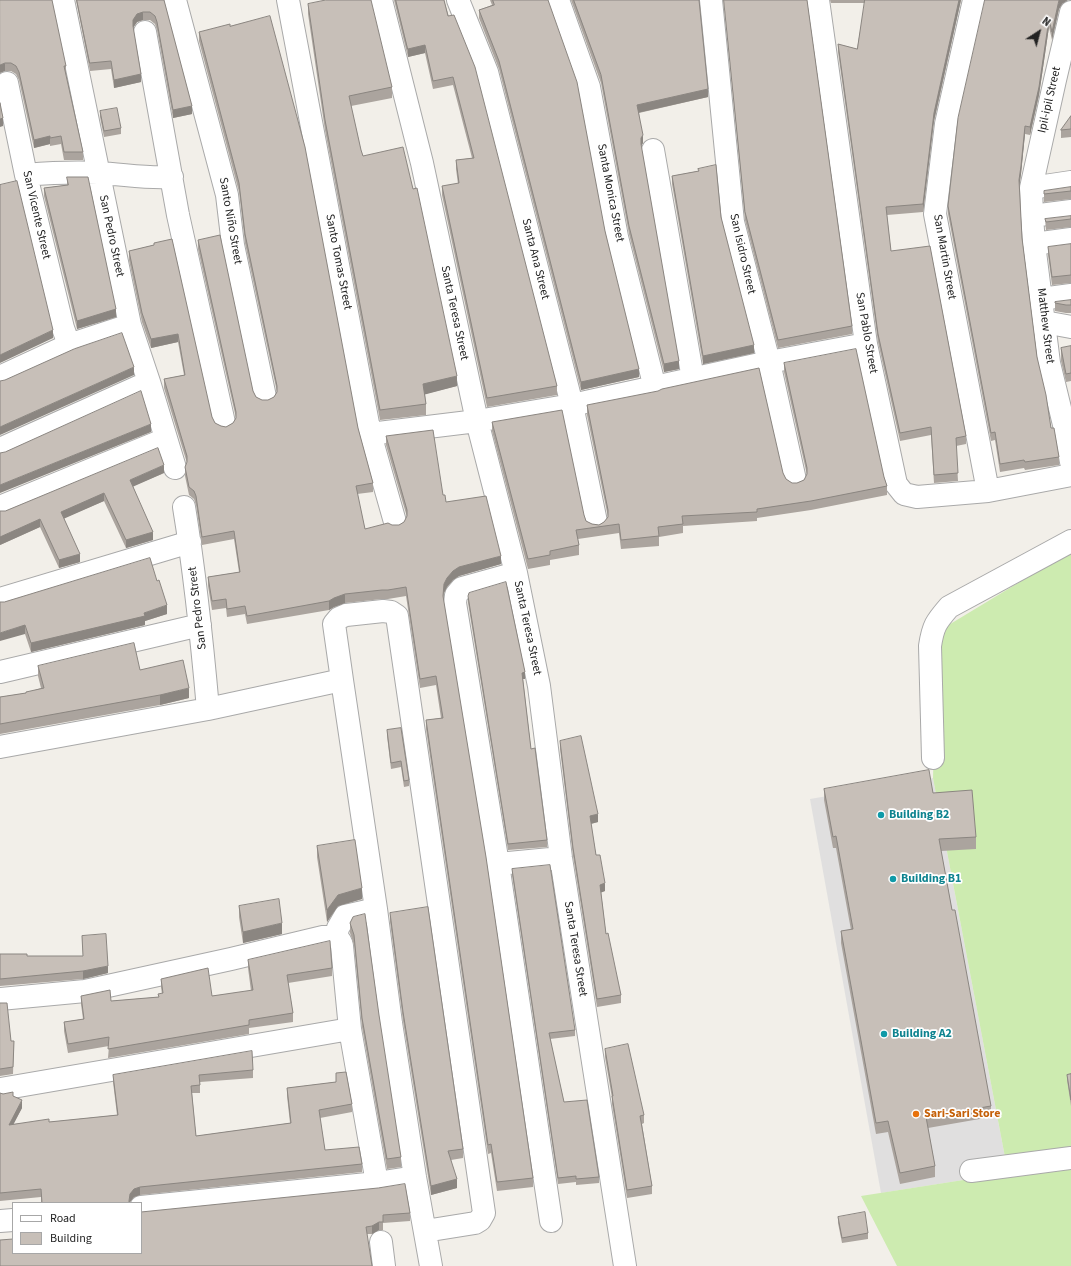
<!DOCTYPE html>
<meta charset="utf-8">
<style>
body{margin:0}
#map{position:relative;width:1071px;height:1266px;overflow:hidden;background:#f2efe9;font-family:"Source Sans 3",sans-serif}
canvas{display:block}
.legend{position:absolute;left:12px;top:1202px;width:130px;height:52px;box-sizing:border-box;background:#fff;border:1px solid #a7a7a7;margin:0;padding:5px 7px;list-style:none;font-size:12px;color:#222}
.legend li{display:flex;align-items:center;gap:8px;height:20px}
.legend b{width:20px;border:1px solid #a7a7a7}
.north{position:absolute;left:1019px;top:12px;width:40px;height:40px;-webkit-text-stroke:3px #fff;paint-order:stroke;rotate:36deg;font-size:11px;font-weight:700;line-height:16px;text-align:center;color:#222}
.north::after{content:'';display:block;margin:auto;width:14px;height:18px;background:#222;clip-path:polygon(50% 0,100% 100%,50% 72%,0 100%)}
</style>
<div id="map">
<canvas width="1071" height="1266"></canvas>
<ul class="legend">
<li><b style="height:5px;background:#fff"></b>Road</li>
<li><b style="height:11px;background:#c7bfb8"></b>Building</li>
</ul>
<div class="north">N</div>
</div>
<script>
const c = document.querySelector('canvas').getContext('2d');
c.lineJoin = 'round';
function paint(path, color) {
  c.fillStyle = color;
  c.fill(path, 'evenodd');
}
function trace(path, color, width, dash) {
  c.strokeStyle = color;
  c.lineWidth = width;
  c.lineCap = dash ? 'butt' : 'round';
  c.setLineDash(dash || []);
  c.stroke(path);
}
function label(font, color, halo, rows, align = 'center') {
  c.font = font + ' "Source Sans 3",sans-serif';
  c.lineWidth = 3.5;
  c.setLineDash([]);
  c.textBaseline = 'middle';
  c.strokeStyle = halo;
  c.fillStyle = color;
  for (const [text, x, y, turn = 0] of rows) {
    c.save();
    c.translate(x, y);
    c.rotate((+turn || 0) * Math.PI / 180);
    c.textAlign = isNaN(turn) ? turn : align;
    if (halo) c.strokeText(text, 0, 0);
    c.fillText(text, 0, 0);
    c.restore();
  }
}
const residential = new Path2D(`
 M933 778 1008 1173 881 1193 810 799Z`);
const grass = new Path2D(`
 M1071 551V1266H897L861 1196 1008 1173 933 778 937 632Z`);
const minor = new Path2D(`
 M63 0 130 325 149 382 175 468
 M175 0 227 195 233 245 265 397
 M288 0 370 434 395 522
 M381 0 422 163 477 421 516 573 539 686 561 858 625 1266
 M458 0 487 72 572 405 596 522
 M558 0 589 87 617 237 655 388
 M711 0 733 222 769 362 795 480
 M818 0 866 344 896 484 904 494 917 497 988 491 1071 475
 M974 0 946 124 935 214 988 491
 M1071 12 1055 80 1031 188 1032 216 1034 244 1049 363 1066 433 1071 462
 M145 32 178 215 224 423
 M7 83 26 175 63 328 69 345
 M653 150 693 379
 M26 175C50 173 74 172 98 173 123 174 147 179 172 177
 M1031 188 1071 182
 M1032 216 1071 211
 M1034 244 1071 239
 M1041 299 1071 295
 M1044 322 1071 327
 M0 377 69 345 130 325
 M370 434 477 421 572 405 769 362 866 344
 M0 449 149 382
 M0 507 166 439
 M184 507C195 574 202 641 208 709
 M516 573 462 588 456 595 455 603 498 864 551 1221
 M0 599 190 542
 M0 672 200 625
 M342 680 334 624 339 618 346 615 383 611 391 612 397 616 484 1213 480 1220 475 1223 425 1231
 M0 747 208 709 342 680 376 909 391 1023 415 1177 431 1266
 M933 758 930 646C933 626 936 622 949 607L1071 541
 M498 864 561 858
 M336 937 338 928 345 916 376 909
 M0 999 85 991 231 959 323 937C332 936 340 936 342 946L350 1029 377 1183
 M1 1089 350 1029
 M971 1171 1071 1158
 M141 1207 377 1183 415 1177
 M0 1221 13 1220
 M381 1242 384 1266`);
const wall = new Path2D(`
 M0 0 66 66V74L83 152V160H64L61 144 50 146V144L34 148 19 80 16 74 11 71H5Z
 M76 0H164L192 114 173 118 157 30 155 24 150 20H143L137 22 133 28 141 82 114 88 111 69 90 71Z
 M394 0H444L557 386V395L487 407 442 195V186L458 184 456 169V160L472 158 453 85 433 89 425 53 408 57Z
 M490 0H548L605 231 639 377 581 390 499 69 479 18V10L492 5Z
 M571 0H699L708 97 639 113 643 143 641 146 679 369 664 372 629 234 601 83Z
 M724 0H807L852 326V334L778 348 745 220Z
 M830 0H961L934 121 923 212 887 215 891 251 966 436V444L956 446 958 481 934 483 931 435 900 441 878 342 838 52V44L857 49 865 3H831Z
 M985 0 1062 4 1059 9 1052 40 1049 27 1039 95 1030 135 1025 134 1021 174 1019 187 1022 238 1037 357 1051 428 1059 457V465L1025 470 1024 468 1000 472 995 440 991 441 948 214V206Z
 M308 4 392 87V98L351 106 361 150 363 156 457 386 425 394 426 404V415L380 420 325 130 308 14Z
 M199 32 358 428 373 483V492L357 494 365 529 399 525 404 522 407 517 386 445V436L443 495 446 502 501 564 459 576 453 580 447 587 444 593 443 599 533 1178V1187L497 1191 491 1153 488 1154 426 729V720L441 718 436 685 420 688 406 596 388 599H382L345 603 334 607 329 610 247 624 245 614 227 617 226 608 212 610 208 586V577L239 572 234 539 202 545 196 505 194 499 189 495 185 476V467L187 463 164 388V379L184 375 178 342 151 348 142 322 129 260V251L154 245 212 417 215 423 221 426 226 427 233 423 236 418 198 249V240L253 391 256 397 262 400H268L274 397 277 392 245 243 239 192 199 41Z
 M100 111 121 128V134L104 137 100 117Z
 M1071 116V137L1061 138V130Z
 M698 169 721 217 754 353 703 364 672 184V176L698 171Z
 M67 177 116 317 77 329 44 196V188L67 185Z
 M1071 187V199L1044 202V191Z
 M1071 216V227L1046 230 1045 219Z
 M1071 244V283L1052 285 1048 255V247Z
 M1071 300V313H1066L1055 311V302Z
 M1071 346V381L1066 382 1061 361V348Z
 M784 363 884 477 887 486V495L811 510 757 518V521L683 526V533L659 537V546L621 549 619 533 578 539 579 545V555L550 560V565L528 569 492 431V422L584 515 586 521 592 524 599 525 604 522 608 517 587 415V405L783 473 786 479 792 483H797L804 480 807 475 784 372Z
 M164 473 133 486 153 540 126 548 104 501 64 518 80 562 59 568 40 527 0 545V511H5Z
 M468 596 525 679H523L531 749 547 840V847L508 850 468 603Z
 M0 602 167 614 145 621V625L31 652 25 634Z
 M38 666 140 670 189 698 160 705 0 734V697L26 693 41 688 38 676Z
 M401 728 409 780V786L404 787 401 767 391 769 387 736V730Z
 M560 741 598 822 591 824 596 855 605 891 601 892 606 934 621 995V1003L597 1007 573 856 560 749Z
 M824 789 933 793 976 837V849L941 851 952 910 991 1106V1117L928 1128 935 1166V1177L900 1184 888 1132 876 1134 841 943V931L851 930 836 848H833L824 800Z
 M317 846 362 899 338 906 327 922 317 857Z
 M512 869 575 1030V1036L550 1039 564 1102 599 1177V1183L576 1185V1182L558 1184 512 875Z
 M239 906 282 934 243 943 239 917Z
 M390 913 463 1149V1158L451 1160 457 1188 431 1195 403 1021 390 922Z
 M353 917 401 1157V1167L387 1169 362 1027 354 945 350 933V923Z
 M82 936 108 973 83 979 0 986V954L27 956H83Z
 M248 960 332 968V976L288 983 293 1013V1022L249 1028V1034L108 1058 109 1046 68 1053 64 1031V1022L83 1019 81 1004V996L111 1001 158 997 162 994 161 987V979L212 996 251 991 248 968Z
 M0 1003 11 1041H14L13 1074 0 1076Z
 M605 1049 644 1115V1123L642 1124 652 1186V1194L627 1198 612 1104V1098L605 1057Z
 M253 1070V1078L200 1082V1093H192L196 1136 290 1123 287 1096V1088L336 1082V1073L352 1104V1112L320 1118 325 1150 362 1164V1172L140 1195 134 1197 130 1202V1203H41V1197L0 1201V1093L13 1096 22 1108 13 1124 49 1122 117 1115 113 1082V1075Z
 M1071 1074V1106L1067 1080V1075Z
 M141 1212 410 1213V1221L383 1223V1230H379L372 1234H367L13 1253Z
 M838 1217 868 1233V1239L842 1243 838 1223Z`);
const shadedWall = new Path2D(`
 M959 0H961L934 121 923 212V204L934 113Z
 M1059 0H1068L1062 4 1059 9 1052 40V32Z
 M143 12V20L137 22 133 28V34V20L137 14Z
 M1049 19V27L1039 95 1030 135V127Z
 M425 45V53L408 57V49Z
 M5 63V71L0 73V65Z
 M141 74V82L114 88V80Z
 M708 89V97L637 113V105Z
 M192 106V114L173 118V110Z
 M3 118V126L0 127V119Z
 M1025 126V134L1021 174 1019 188V180Z
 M643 135V143L641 146V152V138Z
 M50 136V144L34 148V140Z
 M116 309V317L77 329V321Z
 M53 330V338L0 363V355Z
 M178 334V342L151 348V339Z
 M754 345V353L703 364V356Z
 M679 361V369L664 372V364Z
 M134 367V375L0 435V427Z
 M639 369V377L581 390V382Z
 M457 376V386L423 395V384Z
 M151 424V432L0 493V485Z
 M164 465V473L130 488V480Z
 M104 493V501L61 520V512Z
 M40 519V527L0 545V537Z
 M153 532V540L126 548V540Z
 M80 554V562L59 568V560Z
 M501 556V564L459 576 453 580 447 587 444 593 443 605 444 584 447 578 453 571 459 567Z
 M345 594V603L334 607 329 610V601L334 598Z
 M167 605V614L145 621V625L31 652V643L144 613Z
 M25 625V634L0 641V633Z
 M525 672V679H522V673Z
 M189 688V698L160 705V695Z
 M598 814V822L590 824V816Z
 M605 883V891L600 893V885Z
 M362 888V899L338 906 327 922V910L338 895Z
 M282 923V934L243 943V932Z
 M108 966V973L83 979V971Z
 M22 1100V1108L9 1133V1125Z
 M457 1179V1188L431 1195V1186Z
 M140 1187V1195L134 1197 130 1202V1203H129L130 1194 134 1189Z
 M379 1222V1230L372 1234V1226Z`);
const building = new Path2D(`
 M0 0H52L66 66H64L83 152H64L61 136 50 138V136L34 140 19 72 16 66 11 63H5L0 65Z
 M77 0H164L192 106 173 110 157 22 155 16 150 12H143L137 14 133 20V26L141 74 114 80 111 61 90 63Z
 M326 0H371L392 87 349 96 361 150 363 156 403 147 413 189 417 188 457 376 423 384 426 404 380 410 325 120 308 4Z
 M396 0H444L448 16 454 15 475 67 557 386 487 398 442 186 459 183 456 160 474 158 453 77 433 81 425 45 408 49Z
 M493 0H548L577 82 605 231 639 369 581 382 499 61 479 10 494 5Z
 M574 0H699L708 89 637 105 643 135 641 138V144L679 361 664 364 629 226 601 75Z
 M724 0H807L852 326 778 340 745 212Z
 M865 0H959L934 113 923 204 886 207 891 251 930 246 966 436 956 438 958 473 934 475 931 427 900 433 878 334 838 44 857 49Z
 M985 0H1059L1052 32 1049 19 1039 87 1030 127 1025 126 1021 166 1019 180 1022 238 1037 357 1046 395 1051 428H1054L1059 457 1025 462 1024 460 1000 464 995 432 991 433 948 206 958 118Z
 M270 16 305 147 358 428 373 483 356 486 365 529 388 523 392 525H399L404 522 407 516V510L386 436 433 430 443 495H445L446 502 486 496 501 556 459 567 453 571 447 578 444 584 443 596 486 857 533 1178 497 1182 491 1144 488 1145 426 720 443 718 436 676 420 679 406 587 388 590H382L345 594 334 598 329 601 247 616 245 606 227 609 226 599 212 601 208 577 240 572 234 531 202 537 196 496 194 491 189 487 185 467 187 462V456L164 379 185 375 178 334 151 339 142 313 129 251 154 245V243L172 239 212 417 215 423 221 426 226 427 233 423 236 418V412L198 240 220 235 253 391 256 397 262 400H268L274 397 277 392V386L245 234 239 183 199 32 230 24V26Z
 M0 103 3 118 0 119Z
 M117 108 121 128 104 131 100 111Z
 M1071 116V129L1061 130Z
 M716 165 721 217 754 345 703 356 672 176 699 171 698 169Z
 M67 177H88L116 309 77 321 44 188 68 185Z
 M17 181 53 330 0 355V185Z
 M1071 187V191L1044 194V191Z
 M1071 216V219L1046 222 1045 219Z
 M1071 244V275L1052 277 1048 247Z
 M1071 300V305H1066L1055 303V302Z
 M122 333 134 367 0 427V381L5 380 74 349Z
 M1071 346V373L1066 374 1061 348Z
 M856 349 884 477 887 486 811 501 757 509V512L682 516 683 524 658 527 659 536 621 540 619 524 576 530 579 545 550 551V555L528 559 492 422 562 410 584 515 586 521 592 524 599 525 604 522 608 517V510L587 405 658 391 662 389 759 368 783 473 786 479 792 483H797L804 480 807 474V468L784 363Z
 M141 391 151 424 0 485V453L5 452Z
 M158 448 164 465 130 480 153 532 126 540 104 493 61 512 80 554 59 560 40 519 0 537V511H5Z
 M150 558 157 581 159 580 167 605 144 613 145 616 31 643 25 625 0 633V602H4Z
 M506 582 525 672 522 673 531 749 535 748 547 840 508 844 468 596 469 593Z
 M134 643 140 670 183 660 189 688 160 695 0 724V697L26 693V692L44 688 38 666Z
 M401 728 409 780 404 781 401 761 391 763 387 730Z
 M581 736 598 814 590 816 596 855H600L605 883 600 885 606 934 608 933 621 995 597 999 573 848 560 741Z
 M929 770 933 793 972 790 976 837 939 839 952 910H955L991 1106 926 1117 935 1166 900 1173 888 1121 876 1123 841 931 853 929 836 836 833 837 824 789Z
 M355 840 362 888 338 895 327 910 317 846Z
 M550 865 575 1030 549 1033 564 1102 587 1100 599 1177 576 1179V1176L558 1178 512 869Z
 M279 899 282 923 243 932 239 906Z
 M428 907 463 1149 448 1151 457 1179 431 1186 403 1012 390 913Z
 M365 914 379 1015 401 1157 387 1159 362 1018 354 935 350 923 353 917Z
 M106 934 108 966 83 971 0 979V954H27V956H83L82 936Z
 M330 941 332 968 287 975 293 1013 249 1020V1025L108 1049 109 1037 68 1044 64 1022 84 1019 81 996 110 990 111 1001 159 997 158 994 163 993 161 979 208 968 212 996 253 990 248 960Z
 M0 1003H7L11 1041H14L13 1067 0 1069Z
 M628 1044 644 1115 640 1116 652 1186 627 1190 612 1096H613L605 1049Z
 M252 1051 253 1070 199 1075 200 1085 191 1086 196 1136 291 1123 287 1088 336 1082V1073L346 1072 352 1104 319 1110 325 1150 359 1147 362 1164 140 1187 134 1189 130 1194 129 1201V1203H42L41 1189 0 1193V1093L3 1094 13 1092V1096L22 1100 9 1125 49 1119V1122L118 1115 113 1075Z
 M1071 1074V1100L1067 1075Z
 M405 1184 410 1213 383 1215V1222H379L372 1226 366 1227 372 1266H0V1240L13 1239V1253H141V1212L378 1188Z
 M865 1212 868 1233 842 1238 838 1217Z`);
const markers = [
 [881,815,4,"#0f9aa8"],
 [893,879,4,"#0f9aa8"],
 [884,1034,4,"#0f9aa8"],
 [916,1114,4,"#e8710a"]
];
const streetNames = [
 ["Ipil-ipil Street",1050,100,-77],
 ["Santa Monica Street",610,193,79],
 ["San Vicente Street",36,215,77],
 ["Santo Niño Street",230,221,80],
 ["San Pedro Street",111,236,78],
 ["San Isidro Street",742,254,77],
 ["San Martin Street",944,257,80],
 ["Santa Ana Street",535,259,76],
 ["Santo Tomas Street",338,262,79],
 ["Santa Teresa Street",454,313,78],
 ["Matthew Street",1045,326,83],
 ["San Pablo Street",866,333,80],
 ["San Pedro Street",198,608,-97],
 ["Santa Teresa Street",527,628,78],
 ["Santa Teresa Street",575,949,81]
];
const cultureNames = [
 ["Building B2",889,815],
 ["Building B1",901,879],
 ["Building A2",892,1034]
];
const foodNames = [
 ["Sari-Sari Store",924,1114]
];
paint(residential, '#e0dfdf');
paint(grass, '#cdebb0');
trace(minor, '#a9a9a9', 24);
trace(minor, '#fff', 22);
paint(wall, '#aba49e');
paint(shadedWall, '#8b8681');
paint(building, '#c7bfb8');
trace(building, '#8b8681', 1);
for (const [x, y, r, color] of markers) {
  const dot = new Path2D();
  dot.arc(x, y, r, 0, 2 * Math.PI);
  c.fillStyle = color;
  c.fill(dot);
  trace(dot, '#fff', 1.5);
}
label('12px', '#222', '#fff', streetNames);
label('bold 12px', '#0d838f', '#fff', cultureNames, 'left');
label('bold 12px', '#c56008', '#fff', foodNames, 'left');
</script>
